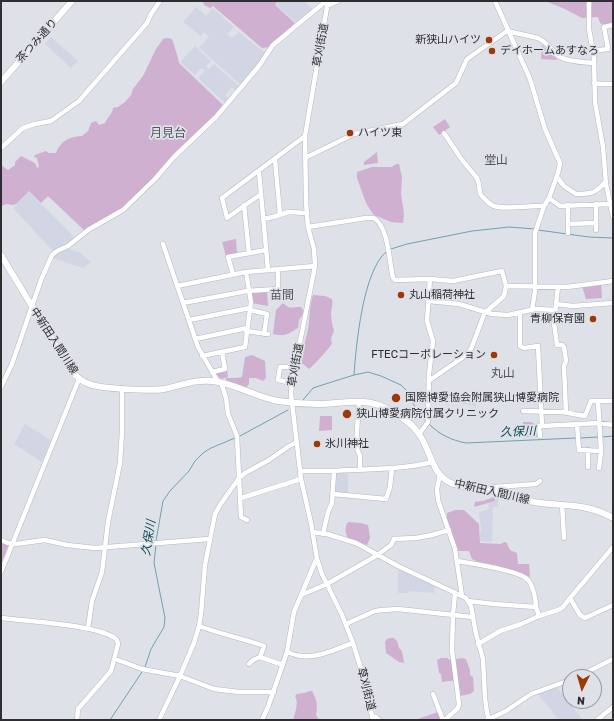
<!DOCTYPE html>
<meta charset="utf-8">
<style>
body{margin:0}
#map{position:relative;width:614px;height:721px;overflow:hidden;background:#dee1e7;font-family:Rubik,sans-serif}
canvas{display:block}
.frame{position:absolute;inset:0;border:2px solid #2e2e31;pointer-events:none}
.north{position:absolute;left:562px;top:669px;width:40px;height:40px;box-sizing:border-box;background:#dee1e7;border:1px solid #98999e;border-radius:50%;rotate:185deg;font-size:11px;font-weight:700;line-height:16px;text-align:center;color:#2e2e31}
.north::after{content:'';display:block;margin:auto;width:14px;height:18px;background:#9d3906;clip-path:polygon(50% 0,100% 100%,50% 72%,0 100%)}
</style>
<div id="map">
<canvas width="614" height="721"></canvas>
<div class="frame"></div>
<div class="north">N</div>
</div>
<script>
const c = document.querySelector('canvas').getContext('2d');
c.lineJoin = 'round';
function paint(path, color) {
  c.fillStyle = color;
  c.fill(path, 'evenodd');
}
function trace(path, color, width, dash) {
  c.strokeStyle = color;
  c.lineWidth = width;
  c.lineCap = dash ? 'butt' : 'round';
  c.setLineDash(dash || []);
  c.stroke(path);
}
function label(font, color, halo, rows, align = 'center') {
  c.font = font + ' Rubik,"Noto Sans JP",sans-serif';
  c.lineWidth = 3.5;
  c.setLineDash([]);
  c.textBaseline = 'middle';
  c.strokeStyle = halo;
  c.fillStyle = color;
  for (const [text, x, y, turn = 0] of rows) {
    c.save();
    c.translate(x, y);
    c.rotate((+turn || 0) * Math.PI / 180);
    c.textAlign = isNaN(turn) ? turn : align;
    if (halo) c.strokeText(text, 0, 0);
    c.fillText(text, 0, 0);
    c.restore();
  }
}
const built = new Path2D(`
 M279 1H304L313 9 297 23 275 4Z
 M196 7 206 16 213 8 234 27 227 34 232 38 239 32 265 53 260 63 241 85 199 48 209 37 204 32 201 36 183 22Z
 M51 37 78 61 71 68 45 44Z
 M195 46 211 61 206 66 209 69 214 64 240 87 236 91 232 87 225 95 229 99 225 103 198 78 205 71 201 68 195 75 180 62Z
 M28 191 75 238 67 245 53 251 13 208Z
 M69 248 71 250 79 252 91 262 83 268 53 258 59 252Z
 M459 392 474 394V395L477 396 476 407 458 402Z
 M25 424 51 440 42 462 14 444Z
 M348 472V494L334 493V473Z
 M493 494 498 495V507H493L492 542 479 541 481 529 479 512 489 509 488 503 495 501Z
 M400 569 435 586 434 593 410 591 409 593H398V579L399 570Z
 M556 686 583 720H559L537 693Z`);
const green = new Path2D(`
 M203 1H277L275 5 295 23 269 47 262 48 213 6 210 8 204 5Z
 M545 1H613V23L604 25 600 23 598 17 582 18 565 9Z
 M168 38 172 39C175 47 177 55 179 63L224 106 154 178 118 212 100 220 84 230 48 196 41 203 29 191 16 204 12 205 7 204 1 206V165L8 170 15 165V162L21 156 35 163 37 168 39 167 37 158 34 157 35 155 46 151 49 153H56C60 141 71 136 82 136L88 131 91 123 96 121 99 125 105 123C107 117 113 114 113 108L118 107 125 102 131 95 133 89 143 76 156 49 163 39Z
 M542 45 557 59V60L541 59Z
 M445 119 450 127 439 135 433 127Z
 M377 152 378 163 364 165V162Z
 M397 164H399L402 177 401 194 404 214 403 223 391 222 374 215 371 211 366 203 357 178V172L372 167H391Z
 M236 239 237 254 226 256 222 242Z
 M601 283 602 298 586 299 582 286Z
 M267 291 268 306 252 303 251 293Z
 M313 295 325 296 332 299C333 304 332 306 331 312 331 319 332 324 334 331 333 334 331 337 331 340 331 341 332 342 332 343 331 347 313 366 309 369L302 363C301 351 306 341 308 329 310 318 309 306 313 295Z
 M283 303C291 310 291 307 301 307L303 310V314L299 320 298 328C288 334 285 337 273 334L276 310Z
 M252 355 265 361 266 378 263 381 256 378H249V384L246 388 226 380V378H237L242 377 245 357Z
 M227 370 228 377 221 379 216 374V372Z
 M320 416H332V430L319 431Z
 M523 422H530L538 425 539 437H523Z
 M494 497 495 501 474 507 475 502 483 501Z
 M455 510H464L479 524 480 543 500 544 505 542 507 543C511 553 509 549 517 553L518 564H529L530 577 515 572 486 566 472 559 469 551H458L447 519V513Z
 M349 522 361 523 368 525 370 538 367 545 348 538C345 533 345 528 347 523Z
 M1 541 9 544 1 564Z
 M390 638H394L397 641 399 648 402 651 404 663 399 662 386 653 385 642 387 639Z
 M441 658H448V659L452 660 462 658 466 659 470 670V675L473 677 474 691 470 694 460 696 457 680 442 682 441 674 439 673 437 660Z
 M310 691H312C317 700 318 706 316 715L319 720H293C295 713 299 703 295 696L297 694 304 693Z
 M438 712 441 720H415Z`);
const stream = new Path2D(`
 M538 230 589 237 613 238
 M391 249 407 244 472 231 509 227 535 229
 M354 375C356 345 363 271 386 252
 M303 400 313 388 319 386 354 375 368 372 381 376 401 385 407 391 417 411 426 421
 M429 424C440 435 451 440 466 443L576 438
 M240 436 288 410
 M602 437 613 436
 M580 438 598 437
 M156 541 163 501 170 491 189 471 195 461 203 453 211 448 235 438
 M145 667 151 649 164 627 165 618 154 563 156 545
 M110 720 142 672`);
const minor = new Path2D(`
 M328 1 305 136 306 202 308 227 314 249 315 266 292 383 291 394 301 479 311 523 317 559 322 574 342 615 353 643 362 672 373 720
 M495 1 530 79 545 129 560 163 558 173 549 198 544 206 535 233V291L532 310
 M589 1V29L594 58 595 102 603 147 606 184 613 217
 M327 6 338 1
 M592 51 608 49 604 27 613 25
 M594 83 602 84H613
 M444 133 462 160 477 178 479 184 480 194C484 198 489 205 494 206 507 210 529 205 544 206
 M1 148 23 128 35 124 51 121 79 101 147 23 151 14 160 1
 M305 158 354 134 403 124 456 83 467 59 507 31 538 38C547 42 552 51 560 57 569 62 584 62 594 63
 M275 160 280 214
 M259 172 268 270
 M557 177 564 186 576 194C592 194 596 193 606 181
 M261 194 227 218 222 198 305 136
 M549 198 560 206 610 204
 M596 204V230
 M244 205 249 253
 M263 219 273 217 289 212 306 213
 M568 224 596 223
 M308 227 366 218H374C389 228 389 262 393 278L395 280 430 279 453 281 502 271 506 286 504 296 486 312
 M568 233V205
 M163 244 198 347 218 382
 M233 274 228 257 266 250
 M177 286 246 272 315 266
 M506 286 567 287 613 281
 M558 287 554 323 557 345H562L564 347 566 361 564 366 566 413
 M429 301 459 304 492 314 508 315 535 309 555 310
 M183 303 247 291 278 289V270
 M556 304 573 306 613 303
 M250 310 267 314 264 334
 M520 313V346L524 348 538 346 542 426 599 423 613 425
 M189 320 250 308
 M246 331 268 334
 M195 339 247 328
 M202 356 245 347 251 302 246 272
 M212 372 225 369 222 352
 M430 380 462 358 471 349 485 312
 M221 382 226 398 228 414 237 436 241 517 247 520
 M292 383 278 380 280 367H295
 M1 387 12 364 41 280 52 255 57 251 68 246 88 230 123 210 155 179 174 157 216 117 259 66 273 45 326 1
 M359 401 356 446 360 456V469
 M598 401 601 451 599 468
 M523 411 563 412 585 416 591 401H613
 M577 425 579 450 601 451
 M419 434 428 422 429 374 433 341 427 321 430 279
 M540 436 539 426H542
 M588 467V450
 M300 471H334
 M440 474 437 489 438 500 455 549 462 596
 M490 490 495 487 536 484 540 481
 M333 494 386 499 390 487 392 468
 M241 498 301 479
 M562 504 564 538
 M313 532 327 534 356 543 398 566 466 598 471 606 476 634 483 659 485 698 487 713 489 719
 M323 534 328 512 332 503 334 471C366 469 400 470 432 462
 M1 540 8 543 16 544 45 540 67 545 95 548 209 539
 M457 561C470 563 521 571 528 580 533 586 536 599 536 607
 M1 572 79 379
 M301 595 327 584 376 556 391 545 394 539 416 538 432 535 449 530
 M570 598 613 547
 M468 601 494 604 536 607 539 616
 M1 618C25 621 103 625 117 640L118 644 111 671 78 709 77 720
 M346 624 375 611 383 610 398 609 472 617
 M199 626C220 634 242 638 264 646L260 657
 M88 628 92 601 102 572 108 522 120 463 122 432V388
 M478 644 500 631 521 624 539 616 558 610 563 607 570 598 580 615 585 618 613 605
 M287 652C292 654 297 656 302 656 319 658 338 648 353 643
 M115 659 142 669 180 676 214 689 239 692H274
 M249 664 253 660 260 657 283 665
 M577 677 613 659
 M433 694 443 720
 M372 716 376 717 379 720
 M159 720 180 676 194 643 199 626 201 614 205 565 215 514 220 505 239 478 245 473 269 460 289 446 297 442
 M262 720 268 707 287 652 294 612 316 560
 M445 720 458 708 459 704 452 650 453 614 455 594
 M487 720 506 711 531 694 570 680
 M597 720 613 707`);
const major = new Path2D(`
 M1 82 72 1
 M1 255 70 369C75 376 81 381 89 384 102 389 149 391 164 389 180 386 195 379 212 381 235 383 255 397 278 401 291 403 304 404 317 404 355 403 370 394 404 419 411 424 418 431 422 439 431 454 433 475 451 483 460 487 471 486 481 488 499 492 516 498 534 502 563 507 585 502 613 518`);
const markers = [
 [489,40,4,"#9d3906"],
 [492,51,4,"#9d3906"],
 [350,133,4,"#9d3906"],
 [401,295,4,"#9d3906"],
 [593,319,4,"#9d3906"],
 [494,355,4,"#9d3906"],
 [396,398,5,"#9d3906"],
 [347,414,5,"#9d3906"],
 [317,444,4,"#9d3906"]
];
const poiNames = [
 ["新狭山ハイツ",481,40,"right"],
 ["デイホームあすなろ",500,51],
 ["ハイツ東",358,133],
 ["丸山稲荷神社",409,295],
 ["青柳保育園",585,319,"right"],
 ["FTECコーポレーション",486,355,"right"],
 ["国際博愛協会附属狭山博愛病院",405,398],
 ["狭山博愛病院付属クリニック",356,414],
 ["氷川神社",325,444]
];
const streetNames = [
 ["茶つみ通り",37,41,-48],
 ["草刈街道",321,45,-80],
 ["中新田入間川線",54,341,57],
 ["草刈街道",296,365,-80],
 ["中新田入間川線",492,492,13],
 ["草刈街道",366,689,76]
];
const neighbourhoodNames = [
 ["月見台",168,134],
 ["堂山",496,161],
 ["苗間",282,296],
 ["丸山",503,374]
];
const waterNames = [
 ["久保川",518,432,-2],
 ["久保川",149,538,-81]
];
paint(built, '#d2d6e4');
paint(green, '#cfb0d1');
trace(stream, '#72a0b0', 1);
trace(minor, '#b5b7bd', 5.5);
trace(major, '#b5b7bd', 7);
trace(minor, '#fff', 4.5);
trace(major, '#fff', 6);
for (const [x, y, r, color] of markers) {
  const dot = new Path2D();
  dot.arc(x, y, r, 0, 2 * Math.PI);
  c.fillStyle = color;
  c.fill(dot);
  trace(dot, '#dee1e7', 1.5);
}
label('11px', '#2e2e31', '#dee1e7', poiNames, 'left');
label('11px', '#2e2e31', '#dee1e7', streetNames);
label('12px', '#53545a', '#dee1e7', neighbourhoodNames);
label('italic 12px', '#0c4757', '#dee1e7', waterNames);
</script>
